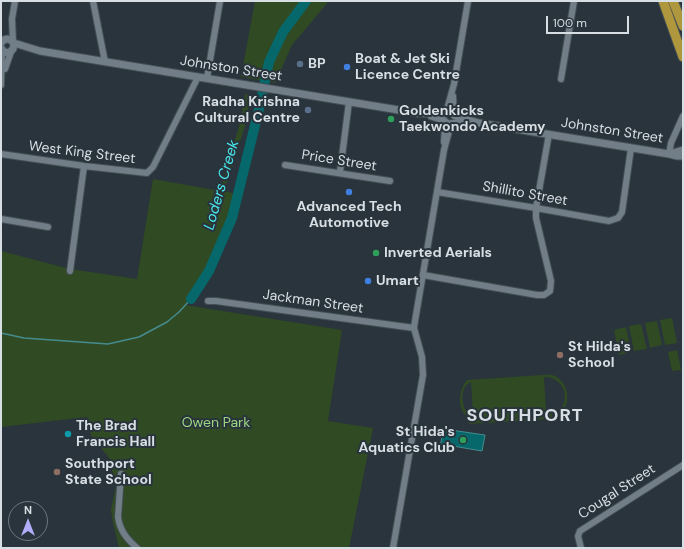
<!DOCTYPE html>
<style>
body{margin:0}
#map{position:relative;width:684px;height:549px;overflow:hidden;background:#29343c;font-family:"DM Sans",sans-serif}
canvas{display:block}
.frame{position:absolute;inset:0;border:2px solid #d8dfe4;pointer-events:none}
.north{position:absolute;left:8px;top:501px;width:40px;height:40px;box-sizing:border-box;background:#29343c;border:1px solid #6f787f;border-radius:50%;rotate:0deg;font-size:11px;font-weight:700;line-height:16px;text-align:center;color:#d8dfe4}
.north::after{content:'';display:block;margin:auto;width:14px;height:18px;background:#b2adf9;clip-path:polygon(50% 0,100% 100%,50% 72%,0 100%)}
.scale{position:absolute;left:546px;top:16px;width:83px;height:18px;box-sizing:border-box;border:2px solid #d8dfe4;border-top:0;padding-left:5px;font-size:12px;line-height:14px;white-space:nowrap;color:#d8dfe4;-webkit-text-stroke:3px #29343c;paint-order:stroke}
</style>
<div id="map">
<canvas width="684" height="549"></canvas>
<div class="frame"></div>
<div class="north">N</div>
<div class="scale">100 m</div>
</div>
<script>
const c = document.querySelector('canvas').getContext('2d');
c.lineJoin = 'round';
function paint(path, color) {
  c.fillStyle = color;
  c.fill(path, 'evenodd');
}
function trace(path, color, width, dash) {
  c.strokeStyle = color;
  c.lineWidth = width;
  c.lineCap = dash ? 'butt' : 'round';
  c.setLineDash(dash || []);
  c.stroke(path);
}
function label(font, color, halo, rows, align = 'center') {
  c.font = font + ' "DM Sans",sans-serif';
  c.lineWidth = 4;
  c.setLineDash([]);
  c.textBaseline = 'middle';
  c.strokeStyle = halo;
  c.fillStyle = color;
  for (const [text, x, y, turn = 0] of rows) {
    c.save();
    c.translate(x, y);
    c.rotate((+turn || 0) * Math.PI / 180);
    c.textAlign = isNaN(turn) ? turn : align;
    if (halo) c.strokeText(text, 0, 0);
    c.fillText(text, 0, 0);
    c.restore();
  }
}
const green = new Path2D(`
 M255 1H329L292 45 275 83 241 77Z
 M245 94 251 95 245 126 224 191 237 194C228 234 212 274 185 305L342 330 328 421 373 428 349 548H119L113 523 111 510 116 485 109 458 91 435 87 417 1 427V251L70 269 137 279 153 179 220 191 240 123Z
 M672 318 677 343 665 345 660 320Z
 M657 321 662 345 650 348 645 323Z
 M641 324 647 349 634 351 629 326Z
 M626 327 631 352 619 355 614 330Z
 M677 350 681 370 672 371 668 352Z
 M542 375C547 375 551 374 555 376 573 386 571 414 551 419L469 424C468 416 466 417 462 410 458 401 460 388 467 380ZM544 377C567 377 573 406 552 416L551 410H546ZM471 382 473 414 469 415C461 406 459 388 471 382Z`);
const water = new Path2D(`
 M444 429 485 435 482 451 441 444Z`);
const stream = new Path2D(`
 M1 333 24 338 108 344 139 337 167 322 179 312 191 299`);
const river = new Path2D(`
 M191 299 209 271 232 218 259 109 269 62 283 32 306 1`);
const minor = new Path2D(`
 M93 1 105 62
 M13 42 12 19 15 1
 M5 69 11 52
 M207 78 220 1
 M561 79 574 1
 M1 85 2 51
 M453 96 454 114
 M446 113 454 84 468 1
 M444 142 445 123
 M1 154 84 166 147 173 153 167 198 77
 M669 154 671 143 683 116
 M285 165 390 181
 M340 172 349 102
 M437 192 536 208 609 221 618 218 622 212 631 148
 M1 219 48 227
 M70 271 84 166
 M423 275 537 295H544L550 291 551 281 536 218V208L549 134
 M208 301H216L414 328
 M121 474 118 517C120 531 127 539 137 548
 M393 548 423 375 422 357 414 328 415 321 444 150 451 124
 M581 548 578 536 580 531 683 465`);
const tertiary = new Path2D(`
 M1 43C5 37 12 38 14 45L13 49 9 53 4 52 1 48
 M14 43 40 51 417 113 444 114 448 112H451L455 116 479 123 669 154 677 156H683
 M431 116 443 120 448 124 468 122
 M669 154 683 150`);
const primary = new Path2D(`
 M663 1 683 57
 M673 1 683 26`);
const markers = [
 [300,64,4,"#5c6f8a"],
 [347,67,4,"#3f7fe0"],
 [308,110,4,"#5c6f8a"],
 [391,119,4,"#2e9e5b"],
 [349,192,4,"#3f7fe0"],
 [376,253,4,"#2e9e5b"],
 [368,281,4,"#3f7fe0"],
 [560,355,4,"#8d6e63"],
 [68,434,4,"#0f9aa8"],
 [463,440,4,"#2e9e5b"],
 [57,472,4,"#8d6e63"]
];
const poiNames = [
 ["Boat & Jet Ski",355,59],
 ["Licence Centre",355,75],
 ["BP",308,64],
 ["Radha Krishna",300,102,"right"],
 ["Cultural Centre",300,118,"right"],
 ["Goldenkicks",399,111],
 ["Taekwondo Academy",399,127],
 ["Advanced Tech",349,207,"center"],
 ["Automotive",349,223,"center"],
 ["Inverted Aerials",384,253],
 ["Umart",376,281],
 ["St Hilda's",568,347],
 ["School",568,363],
 ["The Brad",76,426],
 ["Francis Hall",76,442],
 ["St Hida's",455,432,"right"],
 ["Aquatics Club",455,448,"right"],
 ["Southport",65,464],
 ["State School",65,480]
];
const streetNames = [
 ["Johnston Street",231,69,9],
 ["Johnston Street",612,131,9],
 ["West King Street",82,153,7],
 ["Price Street",339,161,9],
 ["Shillito Street",525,194,10],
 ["Jackman Street",313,302,8],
 ["Cougal Street",617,492,-33]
];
const parkNames = [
 ["Owen Park",216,423]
];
const waterNames = [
 ["Loders Creek",222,185,-74]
];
const districtNames = [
 ["SOUTHPORT",525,416]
];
paint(green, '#304a23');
paint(water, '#06686b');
trace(water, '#458c8f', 1);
trace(stream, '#458c8f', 1.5);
trace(river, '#06686b', 10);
trace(minor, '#454f55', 8);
trace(tertiary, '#454f55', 9);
trace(primary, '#454f55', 11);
trace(minor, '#717e87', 6);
trace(tertiary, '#717e87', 7);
trace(primary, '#ae973d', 9);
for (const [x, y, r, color] of markers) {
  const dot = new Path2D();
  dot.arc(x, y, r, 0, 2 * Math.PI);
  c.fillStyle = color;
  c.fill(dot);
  trace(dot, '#29343c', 1.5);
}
label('bold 14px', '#d8dfe4', '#29343c', poiNames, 'left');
label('14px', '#d8dfe4', '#29343c', streetNames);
label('14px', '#9bd581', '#29343c', parkNames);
label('italic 15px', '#49e7ec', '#29343c', waterNames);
c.letterSpacing = '1px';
label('bold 18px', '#d8dfe4', '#29343c', districtNames);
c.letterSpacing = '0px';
</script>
